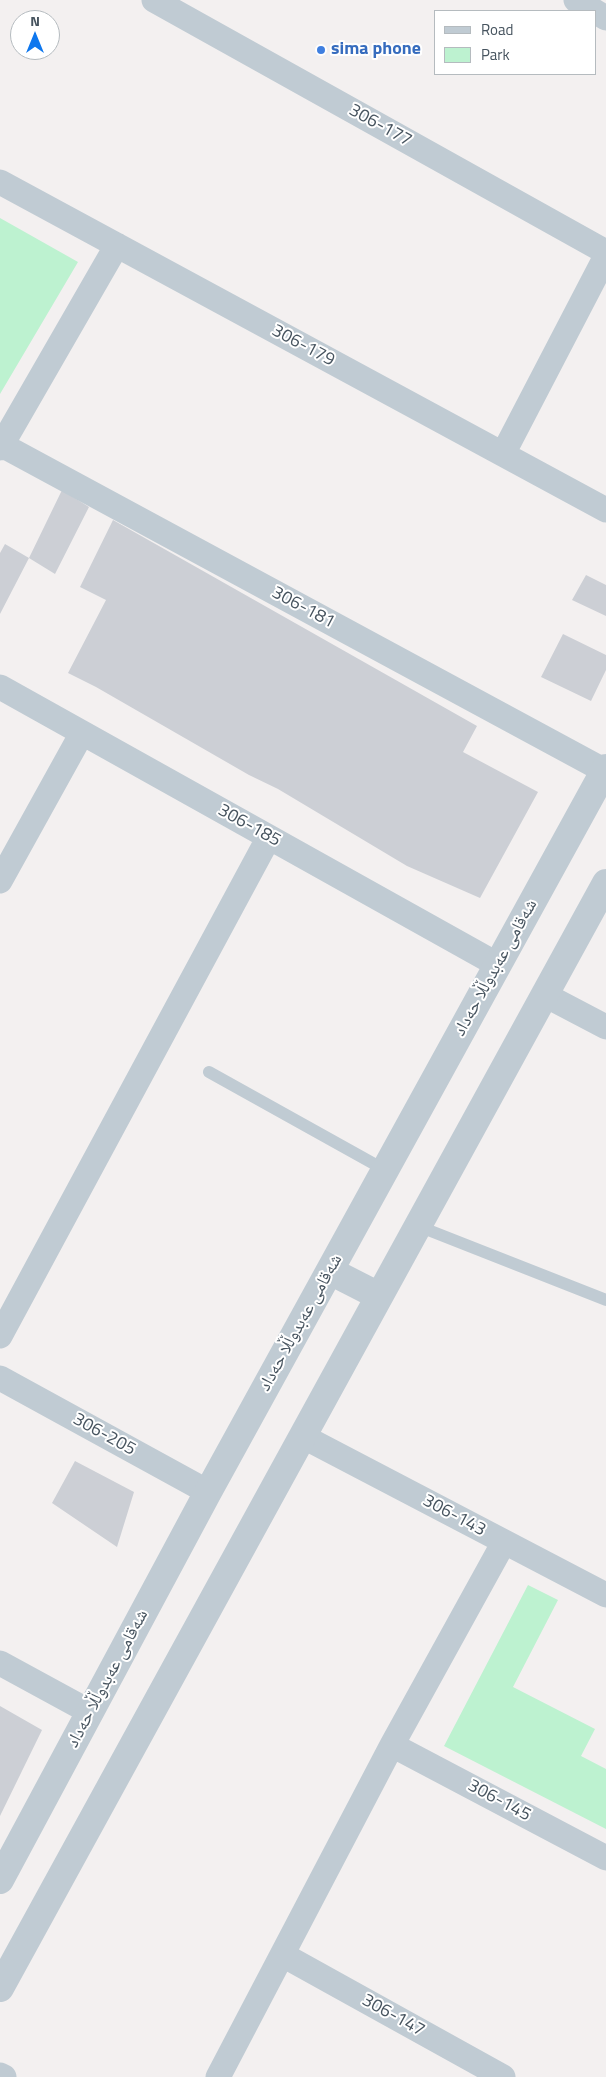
<!DOCTYPE html>
<meta charset="utf-8">
<style>
body{margin:0}
#map{position:relative;width:606px;height:2077px;overflow:hidden;background:#f3f0f0;font-family:"Titillium Web",sans-serif}
canvas{display:block}
.legend{position:absolute;left:434px;top:10px;width:162px;height:65px;box-sizing:border-box;background:#fff;border:1px solid #b5bbbf;margin:0;padding:6px 9px;list-style:none;font-size:15px;color:#47545f}
.legend li{display:flex;align-items:center;gap:10px;height:25px}
.legend b{width:25px;border:1px solid #b5bbbf}
.north{position:absolute;left:10px;top:10px;width:50px;height:50px;box-sizing:border-box;background:#fff;border:1px solid #b5bbbf;border-radius:50%;rotate:0deg;font-size:14px;font-weight:700;line-height:20px;text-align:center;color:#47545f}
.north::after{content:'';display:block;margin:auto;width:18px;height:22px;background:#0e77ee;clip-path:polygon(50% 0,100% 100%,50% 72%,0 100%)}
</style>
<div id="map">
<canvas width="606" height="2077"></canvas>
<ul class="legend">
<li><b style="height:6px;background:#c0cbd3"></b>Road</li>
<li><b style="height:14px;background:#bdf2d0"></b>Park</li>
</ul>
<div class="north">N</div>
</div>
<script>
const c = document.querySelector('canvas').getContext('2d');
c.lineJoin = 'round';
function paint(path, color) {
  c.fillStyle = color;
  c.fill(path, 'evenodd');
}
function trace(path, color, width, dash) {
  c.strokeStyle = color;
  c.lineWidth = width;
  c.lineCap = dash ? 'butt' : 'round';
  c.setLineDash(dash || []);
  c.stroke(path);
}
function label(font, color, halo, rows, align = 'center') {
  c.font = font + ' "Titillium Web","Noto Naskh Arabic",sans-serif';
  c.lineWidth = 4;
  c.setLineDash([]);
  c.textBaseline = 'middle';
  c.strokeStyle = halo;
  c.fillStyle = color;
  for (const [text, x, y, turn = 0] of rows) {
    c.save();
    c.translate(x, y);
    c.rotate((+turn || 0) * Math.PI / 180);
    c.textAlign = isNaN(turn) ? turn : align;
    if (halo) c.strokeText(text, 0, 0);
    c.fillText(text, 0, 0);
    c.restore();
  }
}
const green = new Path2D(`
 M0 218 78 262 0 394Z
 M528 1585 558 1600 513 1687 595 1729 581 1756 606 1769V1829L444 1746Z`);
const building = new Path2D(`
 M62 490 89 507 55 574 29 558 0 614V553L5 544 29 558Z
 M113 520 477 726 463 752 538 792 480 898 407 866 278 789 249 775 96 687 68 673 106 600 80 587Z
 M586 575 606 585V616L572 600Z
 M563 634 606 655V670L591 701 541 677Z
 M75 1461 134 1492 117 1547 52 1503Z
 M0 1706 42 1730 0 1816Z`);
const service = new Path2D(`
 M209 1072 385 1170
 M418 1226 606 1300`);
const minor = new Path2D(`
 M154 0 606 252
 M576 0 606 18
 M0 182 606 510
 M2 445 605 771
 M0 448 117 245
 M503 454 606 256
 M0 687 498 965
 M0 881 82 733
 M545 995 606 1027
 M0 1336 269 837
 M0 1378 208 1492
 M302 1436 606 1595
 M0 1663 90 1712
 M392 1745 606 1858
 M283 1955 503 2077
 M0 2075 4 2077
 M218 2077 392 1745 504 1542`);
const tertiary = new Path2D(`
 M330 1271 379 1296
 M0 1880 208 1492 606 768
 M0 1988 606 883`);
const markers = [
 [321,50,5,"#3f7fe0"]
];
const shopNames = [
 ["sima phone",331,50]
];
const streetNames = [
 ["306-177",380,126,29],
 ["306-179",303,346,28],
 ["306-181",303,608,28],
 ["306-185",249,826,29],
 ["شەقامی عەبدوڵڵا حەداد",496,968,-61],
 ["شەقامی عەبدوڵڵا حەداد",301,1323,-61],
 ["306-205",104,1435,29],
 ["306-143",454,1516,28],
 ["شەقامی عەبدوڵڵا حەداد",108,1679,-62],
 ["306-145",499,1801,28],
 ["306-147",393,2016,29]
];
paint(green, '#bdf2d0');
paint(building, '#cccfd5');
trace(service, '#c0cbd3', 12);
trace(minor, '#c0cbd3', 25);
trace(tertiary, '#c0cbd3', 28);
for (const [x, y, r, color] of markers) {
  const dot = new Path2D();
  dot.arc(x, y, r, 0, 2 * Math.PI);
  c.fillStyle = color;
  c.fill(dot);
  trace(dot, '#fff', 2);
}
label('bold 18px', '#366cbe', '#fff', shopNames, 'left');
label('18px', '#47545f', '#fff', streetNames);
</script>
